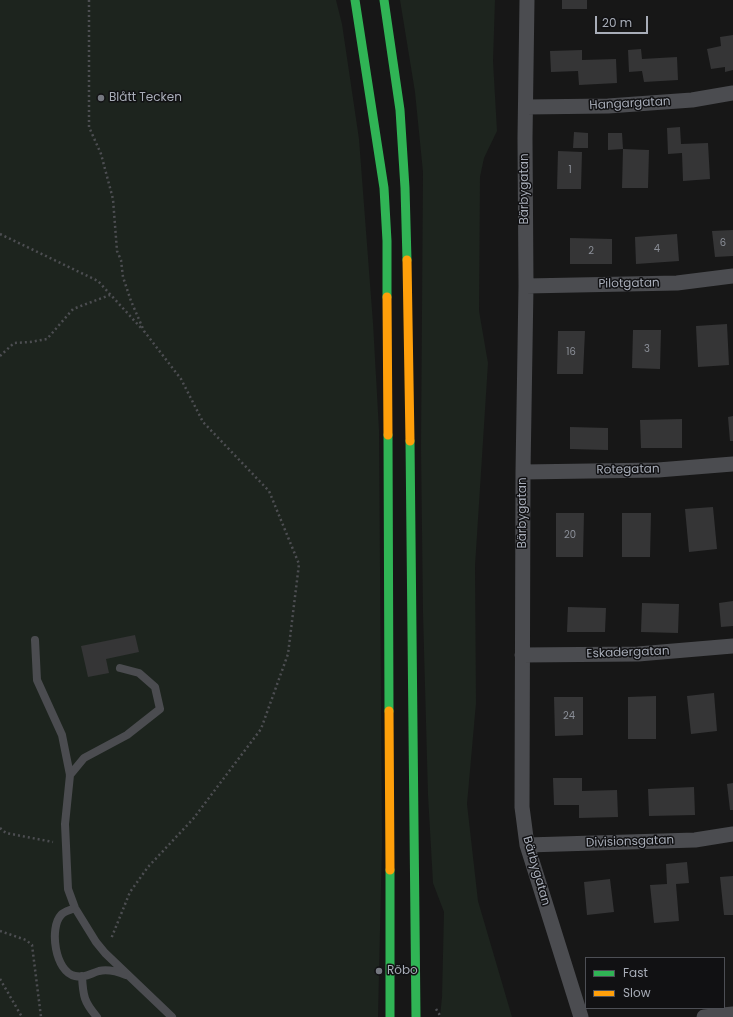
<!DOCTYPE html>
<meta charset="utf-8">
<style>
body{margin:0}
#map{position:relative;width:733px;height:1017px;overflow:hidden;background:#171717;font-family:Poppins,sans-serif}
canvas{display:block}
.legend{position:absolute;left:585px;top:957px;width:140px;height:52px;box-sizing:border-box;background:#111113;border:1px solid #4d4f55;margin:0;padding:5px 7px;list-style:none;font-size:12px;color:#a8adb8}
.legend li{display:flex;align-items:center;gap:8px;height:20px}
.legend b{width:20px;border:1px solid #4d4f55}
.scale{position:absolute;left:595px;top:16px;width:53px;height:18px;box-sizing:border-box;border:2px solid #a8adb8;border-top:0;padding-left:5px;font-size:12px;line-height:14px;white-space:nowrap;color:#a8adb8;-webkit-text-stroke:3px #111113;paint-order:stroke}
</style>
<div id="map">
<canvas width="733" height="1017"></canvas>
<ul class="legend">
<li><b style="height:5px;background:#30b455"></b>Fast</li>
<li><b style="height:5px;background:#ff9f0a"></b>Slow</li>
</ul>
<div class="scale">20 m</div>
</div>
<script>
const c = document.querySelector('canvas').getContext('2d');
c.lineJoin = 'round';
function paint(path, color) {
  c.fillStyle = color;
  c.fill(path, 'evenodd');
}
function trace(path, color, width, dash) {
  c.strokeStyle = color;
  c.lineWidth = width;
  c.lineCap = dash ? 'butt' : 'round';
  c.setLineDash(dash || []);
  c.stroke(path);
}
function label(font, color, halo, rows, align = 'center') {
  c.font = font + ' Poppins,sans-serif';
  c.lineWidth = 3;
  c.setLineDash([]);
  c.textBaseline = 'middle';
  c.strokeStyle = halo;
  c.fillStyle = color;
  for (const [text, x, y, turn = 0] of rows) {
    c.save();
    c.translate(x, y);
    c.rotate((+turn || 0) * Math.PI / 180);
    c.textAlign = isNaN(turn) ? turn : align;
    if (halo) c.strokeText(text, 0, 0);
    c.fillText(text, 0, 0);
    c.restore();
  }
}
const green = new Path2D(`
 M0 0H336L342 24 359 139 373 323 379 430 382 843 378 1017H0Z
 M400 0H495L493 61 497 131 484 158 480 177 479 311 488 363 475 566 476 703 467 804 478 901 512 1017H440L442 997 444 912 433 883 428 795 423 613 421 448 423 172 415 92Z`);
const building = new Path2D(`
 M562 0H587V9H562Z
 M733 35V70L725 72V67L711 69 707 49 721 46 720 37Z
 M641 49 642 59 677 57 678 80 644 82 642 71 629 72 628 50Z
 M582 50V60L616 59 617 83 579 85 578 71 551 72 550 51Z
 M680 127 681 144 708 143 710 179 683 181 682 153 668 154 667 128Z
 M574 132 588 133V148H573Z
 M608 133H622L623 149 649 150 648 188H622L623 149 608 150Z
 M558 151 582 152 581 189H557Z
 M733 230V256L715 257 712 231Z
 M677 234 679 261 636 264 635 237Z
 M570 238 612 239V264H570Z
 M727 324 729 365 698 367 696 326Z
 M633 330H661L660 369 632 368Z
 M558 331H585L583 374H557Z
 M733 416V441H730L728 417Z
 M682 419V448H641L640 420Z
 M570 427 608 428V450L570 449Z
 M713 507 717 549 689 552 685 509Z
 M556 513H584L583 557H556Z
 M622 513H651L650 557H622Z
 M733 601V626L721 627 719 603Z
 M642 603 679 604 678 633 641 632Z
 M568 607 606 608 605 632H567Z
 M135 635 139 652 106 659 109 673 88 677 81 646Z
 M714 693 717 731 691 734 687 696Z
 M656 696V739H628V697Z
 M554 697H583V735L555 736Z
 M553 778H582V791L617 790 618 817 579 818V805H554Z
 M733 783V810H730L727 784Z
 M694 787 695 815 649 816 648 789Z
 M687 862 689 883 676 884 679 921 654 923 650 885 667 884 666 864Z
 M733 876V915H724L720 877Z
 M610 879 614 912 587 915 584 882Z`);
const path = new Path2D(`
 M89 0V127L101 154 113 199 117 251 121 260 123 277 131 301 144 331 181 379 203 422 269 491 299 564 288 654 261 729 193 819 148 867 130 892 111 939
 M0 234 98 281 142 329
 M0 356 14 343 30 342 47 339 73 309 110 295
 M0 828 6 833 53 842
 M0 931 26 940 32 945 41 1017
 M0 979 22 1017
 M436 1009 441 1017`);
const lane = new Path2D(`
 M35 640 37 680 62 735 70 775 65 824 68 889 75 908 96 942 105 953 172 1017
 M70 775 84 758 127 735 160 709 155 687 139 673 120 668
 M75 908C71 910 64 911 61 915 49 928 55 972 75 976 85 978 89 974 99 971 108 969 116 971 126 975
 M82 976C83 996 84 1002 97 1017`);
const street = new Path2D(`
 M527 0 525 138 526 286 523 472 522 807 527 845 581 1017
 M526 107 608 106 692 100 733 93
 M526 286 677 283 733 276
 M523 472 658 470 733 464
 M522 655 638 654 733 646
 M527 845 695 840 733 834
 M704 1017 733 1014`);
const fast = new Path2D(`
 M355 0 384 188 387 241V297
 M384 0 400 110 405 188 407 260
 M388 435 389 711
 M410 441 416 1017
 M390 870V1017`);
const slow = new Path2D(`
 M407 260 410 441
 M387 297 388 435
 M389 711 390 870`);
const markers = [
 [101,98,4,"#757880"],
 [379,971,4,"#757880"]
];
const numberNames = [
 ["1",570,170],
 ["6",723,243],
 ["4",657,249],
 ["2",591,251],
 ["3",647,349],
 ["16",571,352],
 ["20",570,535],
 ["24",569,716]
];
const poiNames = [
 ["Blått Tecken",109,98],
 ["Röbo",387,971]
];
const streetNames = [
 ["Hangargatan",630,104,-3],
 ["Bärbygatan",525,189,-90],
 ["Pilotgatan",629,284,-1],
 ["Rotegatan",628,470,-1],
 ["Bärbygatan",523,513,-90],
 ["Eskadergatan",628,653,-2],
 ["Divisionsgatan",630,842,-2],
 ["Bärbygatan",536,871,74]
];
paint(green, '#1d241e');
paint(building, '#353536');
trace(path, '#4d4e52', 2.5, [2, 3]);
trace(lane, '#4b4c50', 8);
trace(street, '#4b4c50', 15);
trace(fast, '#30b455', 9);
trace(slow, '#ff9f0a', 9);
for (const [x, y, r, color] of markers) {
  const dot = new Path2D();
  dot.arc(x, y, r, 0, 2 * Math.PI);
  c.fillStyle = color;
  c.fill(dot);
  trace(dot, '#111113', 1.5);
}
label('10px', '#8b8f98', null, numberNames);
label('12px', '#a8adb8', '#111113', poiNames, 'left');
label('12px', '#a8adb8', '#111113', streetNames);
</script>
